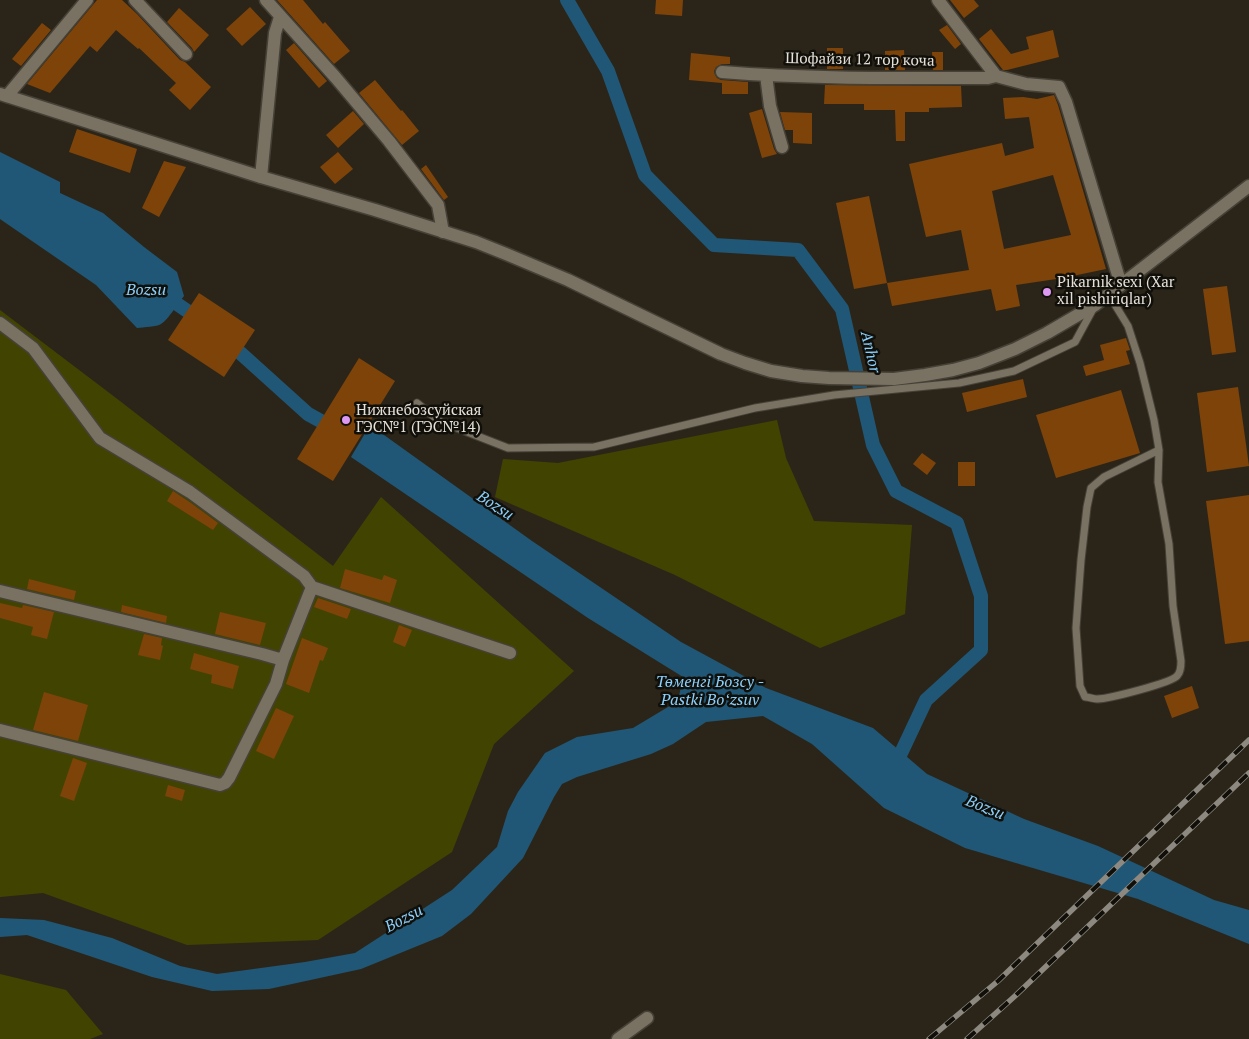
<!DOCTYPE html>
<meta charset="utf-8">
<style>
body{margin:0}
canvas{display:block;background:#2b2519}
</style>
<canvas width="1249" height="1039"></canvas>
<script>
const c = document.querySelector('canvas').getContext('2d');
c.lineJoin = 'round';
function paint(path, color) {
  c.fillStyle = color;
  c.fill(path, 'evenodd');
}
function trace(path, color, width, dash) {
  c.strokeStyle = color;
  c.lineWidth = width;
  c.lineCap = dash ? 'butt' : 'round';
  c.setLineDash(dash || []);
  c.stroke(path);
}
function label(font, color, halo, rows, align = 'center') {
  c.font = font + ' "PT Serif",serif';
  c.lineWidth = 5;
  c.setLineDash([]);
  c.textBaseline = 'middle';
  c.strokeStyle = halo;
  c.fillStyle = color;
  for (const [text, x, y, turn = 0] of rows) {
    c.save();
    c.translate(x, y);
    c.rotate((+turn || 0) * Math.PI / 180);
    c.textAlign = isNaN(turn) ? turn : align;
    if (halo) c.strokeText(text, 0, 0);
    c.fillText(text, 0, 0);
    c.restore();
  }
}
const green = new Path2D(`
 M0 310 116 398 333 566 381 497 574 671 494 744 452 852 318 940 187 945 43 893 0 897Z
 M777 420 786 458 814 521 912 525 905 614 820 648 675 575 495 497 503 459 558 463Z
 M0 974 66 990 103 1034 90 1039H0Z`);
const water = new Path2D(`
 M0 152 60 182V193L103 213 144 247 177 272 184 296C178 303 168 320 161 324 157 327 143 327 137 328L96 285 0 219Z
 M370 425 532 541 681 642 766 688 873 728 927 774 1024 819 1098 846 1214 900 1249 910V944L1138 899 965 848 884 808 812 744 763 716 706 722 673 744 651 754 577 777 562 784 554 797 523 858 471 914 442 936 361 969 269 989 212 991 152 977 27 935 0 937V918L44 920 112 938 180 966 217 974 305 962 355 953 452 890 497 847 508 811 518 792 545 753 577 737 633 728 678 701 683 677 588 618 351 457Z`);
const canal = new Path2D(`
 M567 0 608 71 645 175 714 245 798 250 842 309 873 445 896 491 957 523 981 596V650L926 700 894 768
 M161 293 202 321
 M226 340 308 414 337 430`);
const building = new Path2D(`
 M97 0H122L137 14 180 60 185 62 211 87 190 110 169 90 176 83 139 48 138 49 116 30 97 52 90 46 50 93 27 84Z
 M277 0H303L323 24 325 22 350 51 334 64Z
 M656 0H683L682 16 655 14Z
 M950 0H974L979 6 964 18Z
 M250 7 266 24 242 46 226 29Z
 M179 8 209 35 194 52 192 48 167 22Z
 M42 23 51 30 21 66 12 59Z
 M947 25 961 44 955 49 939 30Z
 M991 29 1011 54 1029 49 1026 37 1053 30 1059 57 1007 70H1003L979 39Z
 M294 43 327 81 319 88 286 50Z
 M827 48H843V69H827Z
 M904 50 905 70H885V51Z
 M932 52H943V70H933Z
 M691 53 730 57V64H722L716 67 714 71 715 75 717 78 721 80 748 82V94H722V83L689 80Z
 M375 80 401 111 402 110 419 131 402 145 359 93Z
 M825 85 961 86 962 107 929 108V112H905V141H896L895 110H864V104H824Z
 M1054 95 1058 105 1106 269 1063 278 1016 285 1020 306 996 311 991 289 892 306 887 283 969 270 961 230 926 237 909 164 1002 143 1005 156 1034 148 1029 117 1005 119 1003 98 1023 97 1037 99ZM1053 175 1071 235 1004 249 992 191Z
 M762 109 774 149 777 154 762 158 749 113Z
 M353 111 364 124 338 148 326 135Z
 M780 112 812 113V144L793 143V130H785Z
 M77 129 137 149 130 173 69 152Z
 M338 152 353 169 335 184 320 167Z
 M164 161 186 167 159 217 142 208Z
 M426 165 448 197 444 200 421 169Z
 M869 196 887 283 854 289 836 203Z
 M1227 286 1236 352 1212 355 1203 289Z
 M199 293 255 330 224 377 168 340Z
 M1126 338 1130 350 1126 351 1130 364 1086 376 1083 366 1104 360 1100 345Z
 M359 358 395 381 333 481 297 459Z
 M1023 379 1027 397 967 412 962 393Z
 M1238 387 1249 466 1207 472 1197 393Z
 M1121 390 1140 453 1056 478 1036 415Z
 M922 453 936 463 927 475 913 464Z
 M958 462H975V486H958Z
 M173 491 191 503 218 523 213 530 167 501Z
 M1249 495V641L1225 644 1206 501Z
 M345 569 382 580 384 575 397 580 390 603 340 588Z
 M29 579 76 591 74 600 27 589Z
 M318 598 351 609 347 619 314 607Z
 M0 603 22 608 23 605 54 612 47 639 31 635 33 627 0 618Z
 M122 605 167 616 166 623 121 612Z
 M220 612 266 623 260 645 215 634Z
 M399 625 412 630 405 647 393 642Z
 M144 634 162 638 161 645 163 646 160 660 138 655Z
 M302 638 328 648 323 661 320 660 309 693 286 684Z
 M194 653 239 666 233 689 211 683 212 675 190 669Z
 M1192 686 1199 708 1172 718 1164 696Z
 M44 692 88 705 78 741 33 730Z
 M276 708 294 716 274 759 256 751Z
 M73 758 87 763 74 801 60 796Z
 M168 785 185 790 182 801 165 796Z`);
const lane = new Path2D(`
 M1109 295 1128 326 1140 363 1154 420 1159 450 1158 482 1169 544 1173 606 1181 661C1181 666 1181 672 1177 676 1171 683 1108 699 1097 699 1093 699 1089 697 1085 697L1080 686 1076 628 1081 560 1087 507 1091 488 1104 477 1159 450
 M417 403 439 421 508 448 594 447 755 408 834 395 959 383 1014 371 1075 342 1093 309`);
const street = new Path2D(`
 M135 0 186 54
 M266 0 336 78 389 141 438 205 443 232
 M938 0 996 76 1026 84 1059 87 1066 102 1121 285
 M722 72C811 79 900 78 988 78L996 76
 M766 75 770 106 782 147
 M7 96 87 0
 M261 177 275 33 280 17
 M0 323 33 348 100 438 190 492 304 576 312 587 510 653
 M0 591 262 654 283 660
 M0 730 220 785 225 783 229 778 276 684 283 660 312 587
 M618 1039 647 1018`);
const secondary = new Path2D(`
 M0 94 261 177 375 210 476 242 506 254 568 280 721 354 745 363 771 371 802 376 829 378 894 379 925 375 953 370 979 363 1015 349 1047 333 1095 305 1249 186`);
const rail = new Path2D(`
 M929 1039 998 981 1249 740
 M967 1039 1015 996 1249 773`);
const markers = [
 [1047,292,5,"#de98f2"],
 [346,420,5,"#de98f2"]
];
const streetNames = [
 ["Шофайзи 12 тор коча",860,60,1]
];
const poiNames = [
 ["Pikarnik sexi (Xar",1057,283],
 ["xil pishiriqlar)",1057,300],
 ["Нижнебозсуйская",356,411],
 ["ГЭС№1 (ГЭС№14)",356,428]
];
const waterNames = [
 ["Bozsu",146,290],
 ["Anhor",870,352,77],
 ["Bozsu",495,506,33],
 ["Төменгі Бозсу -",710,682],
 ["Pastki Boʻzsuv",710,700],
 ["Bozsu",985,808,22],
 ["Bozsu",404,919,-28]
];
paint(green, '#414400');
paint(water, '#205777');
trace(canal, '#205777', 14);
paint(building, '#7d4309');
trace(lane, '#464137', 9);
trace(street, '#464137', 15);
trace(secondary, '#464137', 15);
trace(lane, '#797263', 7);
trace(street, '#797263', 12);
trace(secondary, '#797263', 12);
trace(rail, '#8e8980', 5.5);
trace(rail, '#110f09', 4, [11]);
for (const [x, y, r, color] of markers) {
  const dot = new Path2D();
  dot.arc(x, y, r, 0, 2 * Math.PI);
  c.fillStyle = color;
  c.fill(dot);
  trace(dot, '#110f09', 2);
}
label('15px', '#e5e1d9', '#110f09', streetNames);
label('15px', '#e5e1d9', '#110f09', poiNames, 'left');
label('italic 16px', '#89d0fd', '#110f09', waterNames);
</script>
